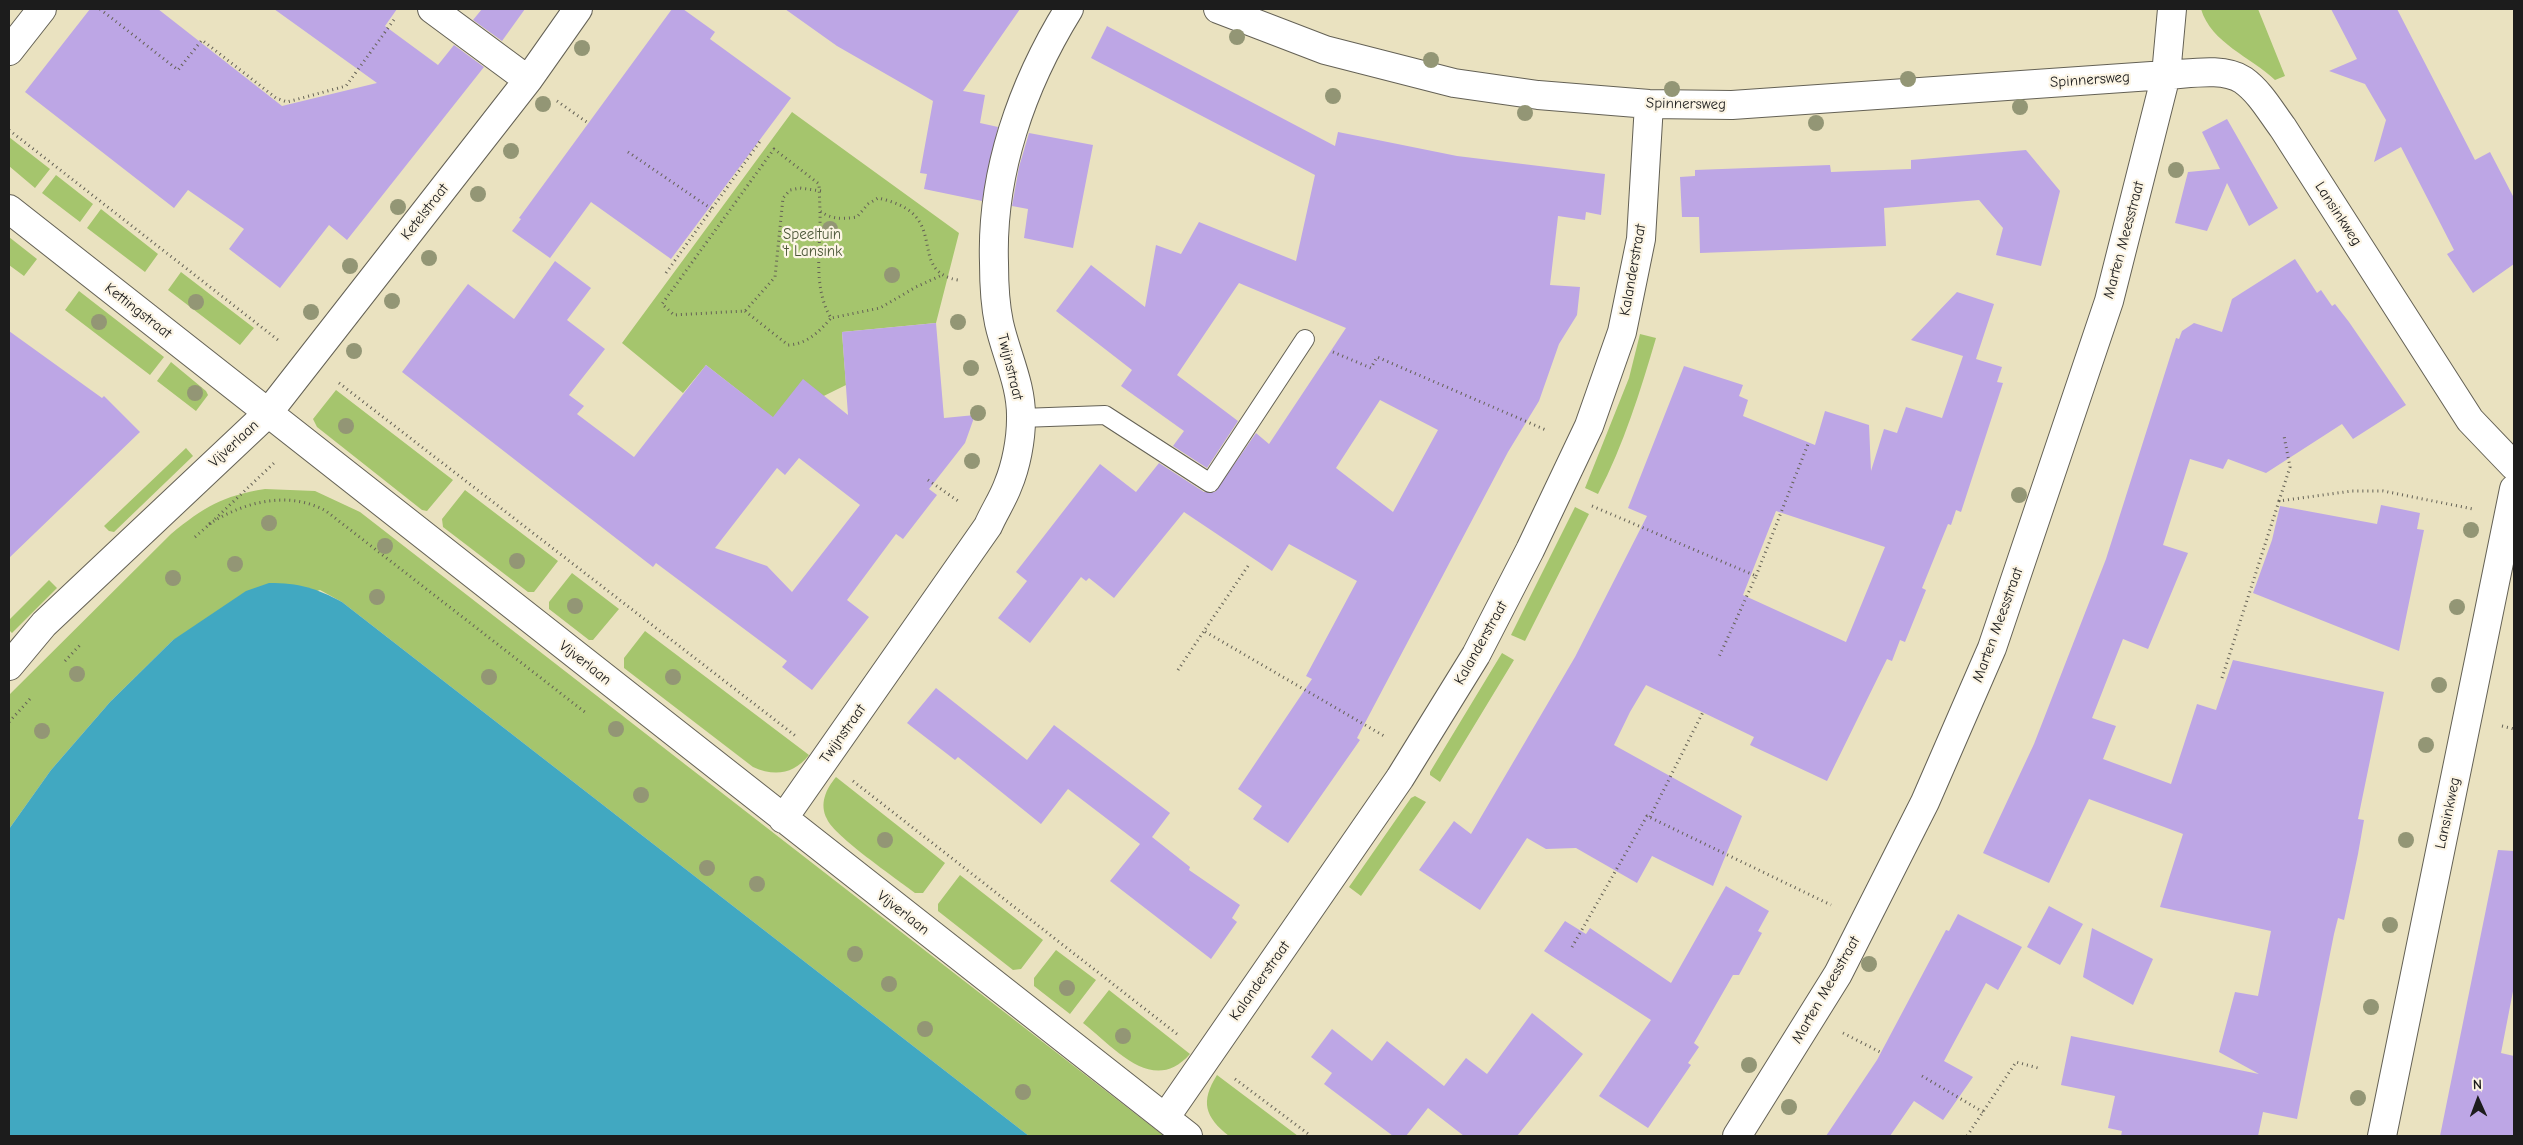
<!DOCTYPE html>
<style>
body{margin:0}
#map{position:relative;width:2523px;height:1145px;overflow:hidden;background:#eae2c0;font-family:"Comic Neue",sans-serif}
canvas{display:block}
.frame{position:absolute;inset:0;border:10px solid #1c1c1c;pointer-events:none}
.north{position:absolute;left:2453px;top:1075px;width:50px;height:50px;-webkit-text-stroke:4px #fcf5e5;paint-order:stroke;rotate:358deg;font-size:14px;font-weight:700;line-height:20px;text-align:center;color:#1c1c1c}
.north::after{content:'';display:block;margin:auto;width:18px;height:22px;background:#1c1c1c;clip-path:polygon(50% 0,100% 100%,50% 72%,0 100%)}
</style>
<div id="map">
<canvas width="2523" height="1145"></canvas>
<div class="frame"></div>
<div class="north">N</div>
</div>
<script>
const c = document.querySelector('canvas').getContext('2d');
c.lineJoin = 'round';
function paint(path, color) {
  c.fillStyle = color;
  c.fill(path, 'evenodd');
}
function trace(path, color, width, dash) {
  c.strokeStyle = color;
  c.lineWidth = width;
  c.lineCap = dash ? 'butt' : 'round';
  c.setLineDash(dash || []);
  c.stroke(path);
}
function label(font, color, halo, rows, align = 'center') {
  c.font = font + ' "Comic Neue",sans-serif';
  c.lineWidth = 4.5;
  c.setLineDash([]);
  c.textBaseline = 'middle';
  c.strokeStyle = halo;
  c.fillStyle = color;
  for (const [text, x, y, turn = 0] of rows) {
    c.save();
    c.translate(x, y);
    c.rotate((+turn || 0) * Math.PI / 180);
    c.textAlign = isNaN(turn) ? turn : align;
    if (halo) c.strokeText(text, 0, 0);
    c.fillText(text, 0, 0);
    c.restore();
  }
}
const green = new Path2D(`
 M2201 9H2258L2285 76 2275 80C2251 57 2211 43 2201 9Z
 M792 112 959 233 936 323 842 332 846 385 769 423 757 405 706 365 683 393 622 343Z
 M9 137 50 169 35 188 9 166Z
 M56 175 93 204 80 222 42 193Z
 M101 209 158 254 145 272 87 228Z
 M9 237 37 259 24 276 9 265Z
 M181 272 254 328 240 345 168 290Z
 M79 291 164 357 150 375 65 310Z
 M1640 334 1656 338C1640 392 1624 444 1598 494L1585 488 1629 378Z
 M171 362 206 391 208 395 196 411 157 381Z
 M336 390 453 480 427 511 422 510 317 427 313 419Z
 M186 448 193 456 114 532 109 531 104 526Z
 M265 489 315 491 360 512 1164 1136H1029L342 602 320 590 173 640 110 702 51 770 9 829V695L171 534C204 507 222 496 265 489Z
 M465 490 558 561 534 592H528L443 527 442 519Z
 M1575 507 1589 514 1525 641 1511 635Z
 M572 573 619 609 593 640H589L549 609V602Z
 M49 580 57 588 12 633 9 630V620Z
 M645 631 809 755C794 774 775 777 753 767L624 668V658Z
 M1502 653 1514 660 1440 782 1430 775V772Z
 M836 777 945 863 923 893H915C897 879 834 836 827 819 819 804 826 789 836 777Z
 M1415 796 1426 802 1361 896 1349 887 1411 798Z
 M960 875 1043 940 1021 969 1013 970 938 911V904Z
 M1056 950 1096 980 1070 1014 1034 986V978Z
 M1109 990 1190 1054C1153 1096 1115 1048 1083 1023Z
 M1217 1075 1298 1136H1229C1205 1117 1200 1102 1217 1075Z`);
const water = new Path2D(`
 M269 583C299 583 316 588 342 602L1029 1136H9V829L51 770 110 702 173 640 246 591Z`);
const building = new Path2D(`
 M90 9H158L282 106 377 83 274 9H397L385 26 438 65 454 45 484 67 347 240 329 225 280 288 229 249 244 229 188 190 174 208 25 92Z
 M482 9H525L502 41 473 20Z
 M672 9H683L715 32 710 39 791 98 671 259 591 202 550 258 512 231 521 219 519 218Z
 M785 9H1020L963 91 985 95 980 123 998 127 982 201 924 189 927 174 920 173 933 101 837 46Z
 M2331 9H2397L2475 160 2490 152 2514 198V264L2473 293 2447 254 2454 250 2401 147 2374 162 2386 120 2365 84 2329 71 2357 59Z
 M1107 26 1335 146 1338 132 1457 156 1605 174 1601 215 1586 212 1585 220 1558 216 1550 285 1580 287 1577 315 1559 344 1539 401 1508 452 1357 738 1360 740 1288 843 1253 819 1262 806 1238 789 1312 679 1306 676 1357 581 1289 544 1272 571 1184 512 1114 598 1089 578 1086 581 1081 577 1030 643 998 618 1027 581 1016 572 1100 464 1136 492 1159 463 1204 492H1215L1256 433 1269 444 1346 328 1239 283 1177 375 1238 421 1207 468 1173 446 1184 431 1121 386 1132 370 1056 311 1091 265 1145 307 1156 245 1181 254 1199 222 1296 261 1315 175 1091 58ZM1380 400 1438 430 1393 512 1336 468Z
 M2227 119 2278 208 2249 226 2227 183 2207 231 2175 223 2188 172 2220 169 2202 132Z
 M1029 133 1093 145 1073 248 1024 238 1028 209 1012 206 1019 167Z
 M2026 150 2060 191 2041 266 1996 255 2003 228 1979 200 1884 208 1886 246 1700 253 1699 217H1682L1680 177 1695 176V170L1830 165 1831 172 1911 169V160Z
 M2295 259 2317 293 2321 290 2332 306 2335 304 2349 322 2406 405 2353 439 2342 424 2266 473 2228 459 2223 469 2190 459 2163 545 2188 553 2148 649 2123 639 2092 718 2116 726 2103 759 2171 784 2197 704 2216 710 2233 660 2384 692 2358 819 2364 820 2358 854 2344 920 2338 918 2334 934 2297 1119 2263 1112 2258 1136H2121L2122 1131 2108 1128 2115 1096 2061 1085 2071 1036 2259 1074 2219 1052 2235 992 2258 996 2271 931 2160 907 2183 834 2089 799 2049 883 1983 853 2034 744 2106 559 2176 338 2179 339 2182 331 2194 323 2222 332 2232 299Z
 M555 261 591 288 567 320 605 349 569 395 584 406 577 414 634 457 706 365 773 417 803 379 848 415 842 332 936 323 944 418 975 415 965 443 929 489 937 495 903 539 896 534 847 600 869 617 812 690 782 667 787 661 656 563 653 567 402 372 468 284 514 319ZM799 458 860 505 792 592 767 566 715 548 777 468 785 475Z
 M1957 292 1994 304 1976 359 2002 367 1997 382 2003 383 1961 512 1956 510 1951 525 1948 524 1922 588 1926 590 1905 642 1900 640 1892 661 1887 659 1827 781 1750 745 1754 737 1646 685 1630 712 1614 745 1742 816 1713 886 1652 856 1637 883 1576 848 1546 849 1527 838 1480 910 1419 870 1454 821 1471 834 1575 657 1647 516 1628 508 1684 366 1743 385 1739 396 1748 400 1743 416 1815 445 1825 411 1869 425 1871 471 1884 429 1897 433 1906 407 1942 418 1963 356 1911 340ZM1776 511 1885 547 1846 642 1743 595Z
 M9 331 102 398 104 396 140 432 9 558Z
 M2381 505 2420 513 2417 529 2424 530 2399 651 2253 593 2272 540 2280 506 2377 524Z
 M936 688 1027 760 1054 725 1170 813 1152 837 1190 867 1189 870 1240 905 1232 918 1237 922 1211 959 1110 881 1140 844 1068 789 1041 824 958 757 955 760 907 723Z
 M2498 850 2514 851V986L2501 1053 2514 1056V1136H2440Z
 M1726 886 1769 911 1758 931 1762 933 1739 975H1733L1694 1043 1699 1047 1688 1063 1691 1065 1648 1128 1599 1096 1651 1020 1544 951 1565 921 1586 934 1590 928 1671 983Z
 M2049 906 2083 924 2060 965 2027 947Z
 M1958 914 2022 947 1998 990 1986 983 1944 1061 1973 1077 1943 1120 1914 1101 1890 1136H1826L1877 1060 1946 930 1949 931Z
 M2092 928 2153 959 2133 1005 2083 977Z
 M1532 1013 1583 1054 1517 1136H1464L1428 1108 1406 1136H1393L1324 1084 1332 1073 1311 1057 1332 1029 1372 1061 1387 1041 1444 1086 1466 1058 1487 1074Z`);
const path = new Path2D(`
 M100 9 178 70 202 40 276 98 287 102 346 86 396 17
 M557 101 588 123
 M9 130 278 340
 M628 152 713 210
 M821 191 800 188 790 190 783 198 775 277 745 311 674 315 662 304 774 149 819 184 820 211C832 220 844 219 857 217L868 204 878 198C891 201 907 206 916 217 935 239 918 273 958 280
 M820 212C821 246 812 287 831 318L880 308 916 287 942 275
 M666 273 761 140
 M745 311 788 345C807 344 819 332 831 318
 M1333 352 1371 368 1377 357 1546 430
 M339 383 797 737
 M928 480 958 501
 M2279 501 2290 467 2284 436
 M1592 506 1756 576 1718 659
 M215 519 274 463
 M209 524C244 502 288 490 326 511L586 713
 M195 537 211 523
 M1248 566 1204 631 1384 736
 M1756 576 1808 444
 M65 661 81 644
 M1178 670 1204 631
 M2222 678 2279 501 2352 491H2383L2473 509
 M9 722 30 699
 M2502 726 2514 729
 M853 781 1177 1034
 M1650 817 1703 712
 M1572 947 1647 816 1831 905
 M1843 1033 1882 1053
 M1922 1076 1983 1112
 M1235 1079 1311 1136
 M1967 1136 2016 1062 2038 1068`);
const service = new Path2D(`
 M1021 418 1105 415 1210 483 1305 339`);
const minor = new Path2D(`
 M432 9 528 80
 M1218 9 1325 50 1454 83 1538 95 1649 104 1732 105 2166 75C2189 74 2223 67 2243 80 2260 92 2271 112 2283 128L2470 420 2514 466
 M9 51 42 9
 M9 209 1188 1136
 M9 666 44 624 268 413 528 80 578 9
 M783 819 988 526C994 512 1003 499 1008 485 1016 466 1021 440 1021 419 1022 385 1006 355 999 323 995 304 994 282 994 263 991 173 1022 85 1069 9
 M1165 1118 1400 778 1476 655 1530 550 1589 426 1622 332 1641 239 1649 104
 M1737 1136 1838 974 1925 802 1992 648 2109 301 2166 75 2172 9
 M2382 1136 2514 489`);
const trees = [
 [1237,37],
 [582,48],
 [1431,60],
 [1908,79],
 [1672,89],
 [1333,96],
 [543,104],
 [2020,107],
 [1525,113],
 [1816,123],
 [511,151],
 [2176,170],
 [478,194],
 [398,207],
 [830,229],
 [429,258],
 [350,266],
 [892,275],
 [392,301],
 [196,302],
 [311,312],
 [99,322],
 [958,322],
 [354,351],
 [971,368],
 [195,393],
 [978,413],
 [346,426],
 [972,461],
 [2019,495],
 [269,523],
 [2471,530],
 [385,546],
 [517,561],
 [235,564],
 [173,578],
 [377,597],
 [575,606],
 [2457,607],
 [77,674],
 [489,677],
 [673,677],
 [2439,685],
 [616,729],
 [42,731],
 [2426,745],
 [641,795],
 [885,840],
 [2406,840],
 [707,868],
 [757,884],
 [2390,925],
 [855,954],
 [1869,964],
 [889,984],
 [1067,988],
 [2371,1007],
 [925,1029],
 [1123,1036],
 [1749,1065],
 [1023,1092],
 [2358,1098],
 [1789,1107]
];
const streetNames = [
 ["Spinnersweg",2090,80,-4],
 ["Spinnersweg",1686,104,1],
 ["Ketelstraat",425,212,-52],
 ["Lansinkweg",2338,214,57],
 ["Marten Meesstraat",2124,240,-75],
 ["Kalanderstraat",1633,270,-80],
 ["Kettingstraat",138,311,38],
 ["Twijnstraat",1010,367,76],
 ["Vijverlaan",234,444,-43],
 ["Marten Meesstraat",1998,625,-70],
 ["Kalanderstraat",1481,643,-61],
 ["Vijverlaan",585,663,38],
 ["Twijnstraat",843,734,-55],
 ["Lansinkweg",2448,813,-78],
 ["Vijverlaan",903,913,38],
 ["Kalanderstraat",1260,981,-55],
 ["Marten Meesstraat",1826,990,-60]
];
const parkNames = [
 ["Speeltuin",812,235],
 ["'t Lansink",812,252]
];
paint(green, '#a5c56d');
paint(water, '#41a8c1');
paint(building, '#bda6e5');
trace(service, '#646155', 20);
trace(minor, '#646155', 30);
trace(path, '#646155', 3, [1, 4]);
trace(service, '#fff', 18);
trace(minor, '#fff', 28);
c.fillStyle = '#939675';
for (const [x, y] of trees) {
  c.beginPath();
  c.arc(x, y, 8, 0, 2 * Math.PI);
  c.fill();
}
label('15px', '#1c1c1c', '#fcf5e5', streetNames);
label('15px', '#4c5738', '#fcf5e5', parkNames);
</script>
